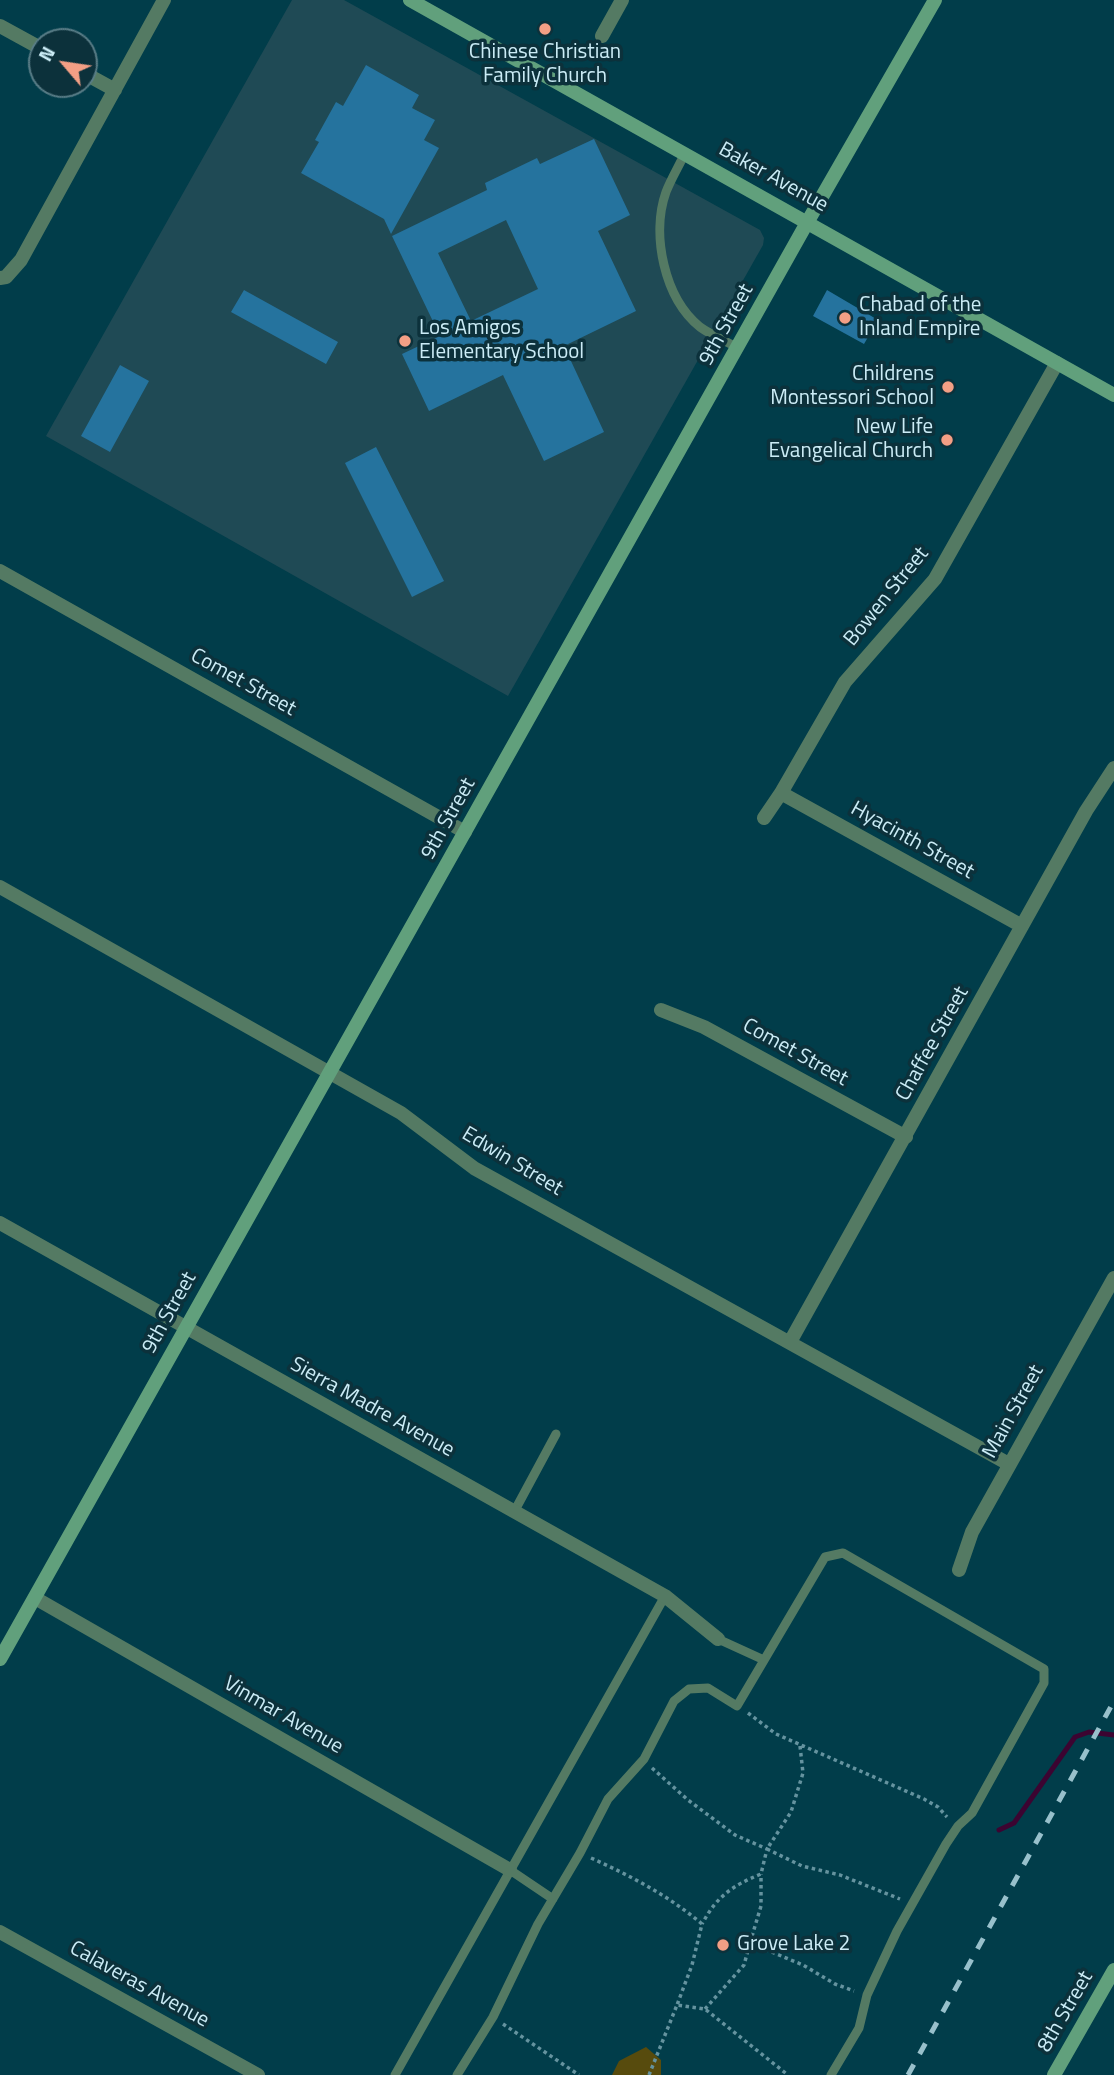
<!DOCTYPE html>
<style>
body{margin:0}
#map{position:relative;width:1114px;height:2075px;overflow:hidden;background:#013d4a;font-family:"Titillium Web",sans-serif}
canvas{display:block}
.north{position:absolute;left:28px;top:28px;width:70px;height:70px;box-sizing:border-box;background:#0c313b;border:2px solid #587c86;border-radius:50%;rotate:299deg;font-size:19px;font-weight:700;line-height:28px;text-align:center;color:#cbecf6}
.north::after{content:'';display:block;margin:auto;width:24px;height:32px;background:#f39f85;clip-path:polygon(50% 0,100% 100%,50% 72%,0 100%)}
</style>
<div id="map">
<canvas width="1114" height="2075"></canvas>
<div class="north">N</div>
</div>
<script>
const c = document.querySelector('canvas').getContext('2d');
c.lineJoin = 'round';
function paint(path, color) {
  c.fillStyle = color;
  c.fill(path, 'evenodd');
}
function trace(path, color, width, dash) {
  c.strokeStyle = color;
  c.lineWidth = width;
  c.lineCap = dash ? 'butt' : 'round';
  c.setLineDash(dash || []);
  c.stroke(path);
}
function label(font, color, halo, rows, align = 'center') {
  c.font = font + ' "Titillium Web",sans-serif';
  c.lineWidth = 7;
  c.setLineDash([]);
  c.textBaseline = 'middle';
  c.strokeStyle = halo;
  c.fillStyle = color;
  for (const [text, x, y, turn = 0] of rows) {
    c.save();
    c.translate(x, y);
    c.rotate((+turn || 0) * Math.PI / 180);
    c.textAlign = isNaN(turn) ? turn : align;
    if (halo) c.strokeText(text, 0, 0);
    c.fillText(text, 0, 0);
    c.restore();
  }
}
const built = new Path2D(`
 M292 0H344L760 230 764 238 763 245 508 696 46 436Z`);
const green = new Path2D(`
 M646 2047 661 2060V2075H612L619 2061Z`);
const stream = new Path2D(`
 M999 1830 1014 1823 1075 1737 1089 1732 1114 1735`);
const building = new Path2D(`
 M366 65 419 95 412 108 435 120 424 140 439 148 391 234 384 219 301 173 319 142 315 140 336 102 343 106Z
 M594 139 630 215 598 231 636 311 564 346 604 432 544 461 503 375 429 411 402 354 440 336 392 236 487 190 485 183 537 158 540 164ZM506 220 538 289 471 321 438 253Z
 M244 290 338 342 326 364 231 312Z
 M827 290 878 320 864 344 813 316Z
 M120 365 149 381 110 452 81 436Z
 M376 447 444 581 412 597 345 463Z`);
const path = new Path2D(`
 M748 1713 776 1734 924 1799 938 1807 947 1817
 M800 1746 803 1773 791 1812 767 1849 802 1866 840 1875 900 1899
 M652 1768 688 1800 735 1835 767 1849 761 1874C732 1886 717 1896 702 1924
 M591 1858C631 1876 669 1896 702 1924L692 1965 677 2005
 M750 1943 761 1906V1874
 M705 2009 744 1965 750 1943 803 1965 835 1984 854 1991
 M503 2024 579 2075
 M649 2075 677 2005 705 2009 788 2075`);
const lane = new Path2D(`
 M685 153C679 166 671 179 666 192 651 234 664 298 700 327 711 335 726 341 738 348
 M514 1512 556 1434
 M718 1639 764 1660
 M510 1870 553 1899
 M395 2075 665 1596
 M457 2075 493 2017 538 1924 580 1853 608 1799 644 1759 674 1701 689 1689 708 1688 737 1706 825 1557 843 1553 1044 1669V1683L972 1813 958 1826 946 1844 897 1931 867 1995 859 2028 831 2075`);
const street = new Path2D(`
 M0 26 42 49
 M602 36 622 0
 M84 73 115 90
 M0 278 6 277 21 260 164 0
 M0 571 465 832
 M781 793 1022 926
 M764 818 781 793 845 682 935 579 1057 363
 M0 887 401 1113 474 1168 1009 1464
 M661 1010 704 1027 906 1137
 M0 1223 665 1596 718 1639
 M790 1342 1086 811 1114 768
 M959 1570 972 1532 1114 1278
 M35 1598 510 1870
 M0 1932 258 2075`);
const secondary = new Path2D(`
 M410 0 1114 395
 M0 1659 808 221 935 0
 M1054 2075 1114 1970`);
const rail = new Path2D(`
 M908 2075 1114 1701`);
const markers = [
 [545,29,7,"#f39f85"],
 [845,318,7,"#f39f85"],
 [405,341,7,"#f39f85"],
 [948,387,7,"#f39f85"],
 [947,440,7,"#f39f85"],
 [723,1945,7,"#f39f85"]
];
const poiNames = [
 ["Chinese Christian",545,53,"center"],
 ["Family Church",545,77,"center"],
 ["Chabad of the",859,306],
 ["Inland Empire",859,330],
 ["Los Amigos",419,329],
 ["Elementary School",419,353],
 ["Childrens",934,375,"right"],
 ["Montessori School",934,399,"right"],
 ["New Life",933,428,"right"],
 ["Evangelical Church",933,452,"right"],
 ["Grove Lake 2",737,1945]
];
const streetNames = [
 ["Baker Avenue",773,178,29],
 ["9th Street",727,325,-61],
 ["Bowen Street",887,597,-51],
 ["Comet Street",243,683,29],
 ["9th Street",449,819,-61],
 ["Hyacinth Street",912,841,29],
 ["Chaffee Street",933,1044,-61],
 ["Comet Street",795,1053,29],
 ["Edwin Street",512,1162,31],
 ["9th Street",170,1313,-61],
 ["Sierra Madre Avenue",372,1408,29],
 ["Main Street",1014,1412,-61],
 ["Vinmar Avenue",283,1716,30],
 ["Calaveras Avenue",139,1985,29],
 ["8th Street",1066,2012,-60]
];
paint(built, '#1f4a55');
paint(green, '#574b0d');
trace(stream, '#3c0431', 5);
paint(building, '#25739e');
trace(path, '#65939f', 3.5, [3.5, 3.5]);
trace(lane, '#547a63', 9);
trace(street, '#547a63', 14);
trace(secondary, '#61a07c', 14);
trace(rail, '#98c0cb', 5, [12, 12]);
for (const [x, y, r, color] of markers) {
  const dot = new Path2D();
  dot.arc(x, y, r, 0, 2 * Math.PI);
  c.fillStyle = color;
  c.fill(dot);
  trace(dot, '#0c313b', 2.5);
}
label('21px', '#cbecf6', '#0c313b', poiNames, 'left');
label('21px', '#cbecf6', '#0c313b', streetNames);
</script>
